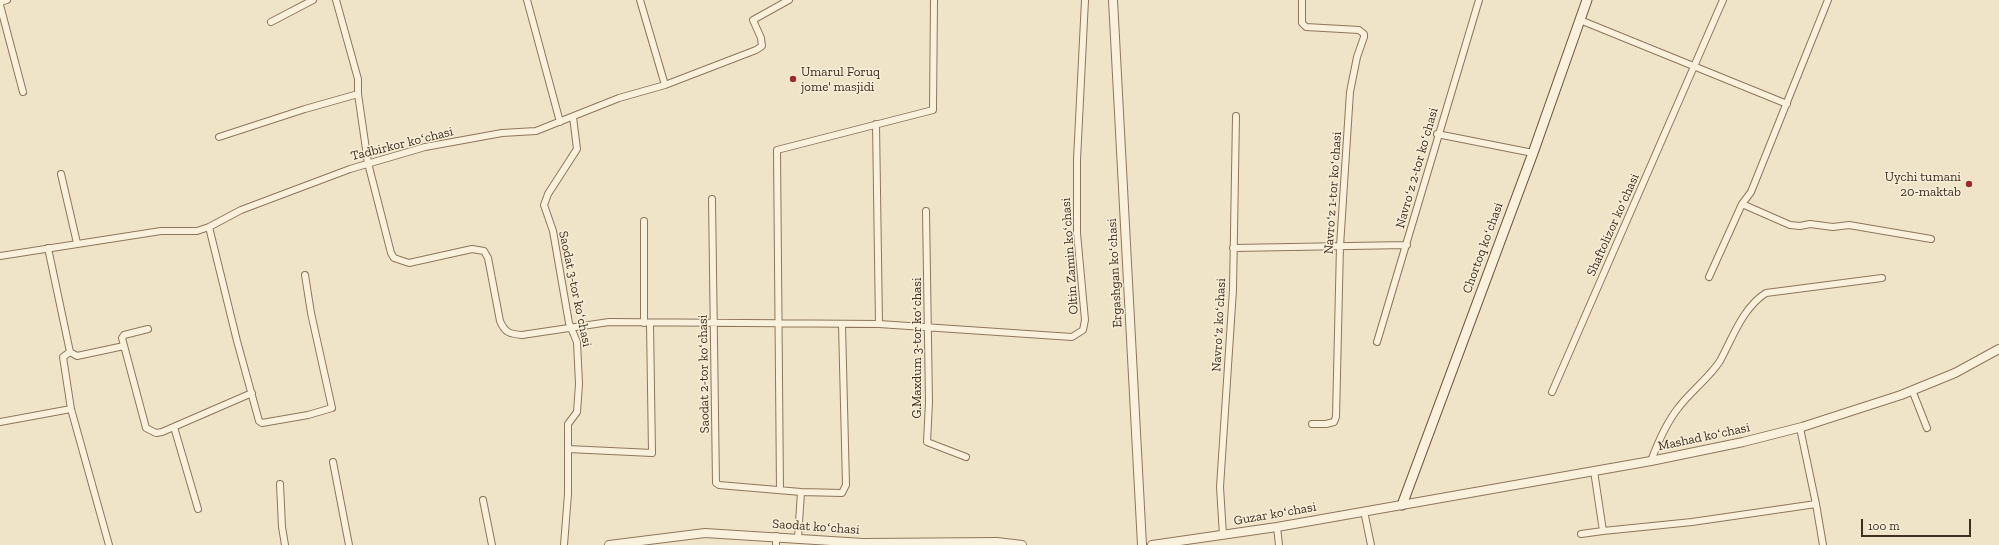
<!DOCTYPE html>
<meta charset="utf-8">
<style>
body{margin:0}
#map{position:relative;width:1999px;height:545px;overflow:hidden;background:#f0e4c8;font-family:"Zilla Slab",serif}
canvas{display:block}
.scale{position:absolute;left:1861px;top:519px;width:110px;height:18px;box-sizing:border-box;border:2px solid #3d2e20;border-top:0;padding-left:5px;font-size:12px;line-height:14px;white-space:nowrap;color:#3d2e20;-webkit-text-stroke:3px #f7eed8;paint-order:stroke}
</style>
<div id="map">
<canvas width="1999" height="545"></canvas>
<div class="scale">100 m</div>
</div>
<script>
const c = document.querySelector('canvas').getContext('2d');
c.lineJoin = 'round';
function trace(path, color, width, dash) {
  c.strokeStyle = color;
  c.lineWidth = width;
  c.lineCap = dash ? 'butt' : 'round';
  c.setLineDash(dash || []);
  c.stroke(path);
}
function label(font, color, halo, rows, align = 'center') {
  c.font = font + ' "Zilla Slab",serif';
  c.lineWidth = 3;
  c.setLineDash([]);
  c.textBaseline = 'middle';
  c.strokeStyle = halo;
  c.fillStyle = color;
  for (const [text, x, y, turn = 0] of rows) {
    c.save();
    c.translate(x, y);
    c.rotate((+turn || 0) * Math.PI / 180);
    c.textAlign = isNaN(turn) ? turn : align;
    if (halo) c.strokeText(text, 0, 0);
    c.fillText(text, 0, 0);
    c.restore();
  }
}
const minor = new Path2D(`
 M336 0 358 79V94L368 163 391 253 394 258 409 263 472 249 484 251 488 258 500 321C505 333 510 334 522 335L609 322 879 324 1072 337 1083 330 1085 320 1077 233V160L1085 0
 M527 0 560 122
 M640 0 665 85
 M1302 0V23L1306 27 1359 30 1364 34V37L1357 57 1350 92 1340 246 1336 417 1334 422 1326 424H1312
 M0 2 7 0
 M0 5 23 92
 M1580 20 1787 104
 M271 22 313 0
 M876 124 879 324
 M1437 134 1533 153
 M219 137 305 109 358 94
 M61 174 77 243
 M712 199 716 483 719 485 801 492 842 493 846 485 842 325
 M1742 204 1790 225 1800 226 1810 224 1833 227 1849 225 1931 239
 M926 211 929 402 927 442 966 457
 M644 221V323
 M209 227 237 341 259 421 262 423 308 415 332 408 311 313 305 275
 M48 248 70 352 77 356 124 346
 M1233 248 1407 245
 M0 256 161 231H197L209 227 241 210 350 169 425 147 502 133 536 131 619 98 665 85 756 50 762 46 761 38 753 20 789 0
 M1709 277 1742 204 1751 192 1828 0
 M148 329 124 335 122 338 146 428 156 433 162 432 252 393
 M1377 342C1412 228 1444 114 1479 0
 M70 352 63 357 71 409 109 545
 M1912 390 1927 428
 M1552 392 1723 0
 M0 422 71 409
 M174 427 198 509
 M568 449 652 453 650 323
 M1651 461C1658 442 1666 423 1679 407 1691 391 1709 378 1720 361 1732 339 1743 307 1766 293L1882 278
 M333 462 349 545
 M1594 471 1603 531 1692 522 1816 504 1800 428
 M280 484 282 527 285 545
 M780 490 777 150 933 110 934 0
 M483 500 492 545
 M1816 504 1823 545
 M1364 511 1371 545
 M1277 527 1279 545
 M1581 534 1603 531
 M1223 535 1220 487 1233 290 1236 116
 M776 536V545
 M798 538 801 492
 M564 545 568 494V424L577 412 579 384 577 342 569 323 553 231 544 205 548 194 577 149 573 117`);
const tertiary = new Path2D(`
 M1113 0 1142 545
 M609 545 705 533 863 543 997 542 1022 545
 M1152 545 1277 527 1651 461 1743 442 1802 427 1901 395 1955 373 1999 349`);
const secondary = new Path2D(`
 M1402 505 1533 153 1587 0`);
const markers = [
 [793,79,4,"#9e2a2b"],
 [1969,184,4,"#9e2a2b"]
];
const poiNames = [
 ["Umarul Foruq",801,72],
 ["jome' masjidi",801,87],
 ["Uychi tumani",1961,177,"right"],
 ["20-maktab",1961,192,"right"]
];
const streetNames = [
 ["Tadbirkor koʻchasi",402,144,-14],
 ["Navroʻz 2-tor koʻchasi",1417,168,-74],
 ["Navroʻz 1-tor koʻchasi",1333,193,-86],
 ["Shaftolizor koʻchasi",1613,225,-66],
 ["Chortoq koʻchasi",1483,248,-70],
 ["Oltin Zamin koʻchasi",1070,256,-94],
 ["Ergashgan koʻchasi",1115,273,-93],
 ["Saodat 3-tor koʻchasi",575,289,78],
 ["Navroʻz koʻchasi",1219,325,-87],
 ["G.Maxdum 3-tor koʻchasi",917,348,-90],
 ["Saodat 2-tor koʻchasi",704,374,-91],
 ["Mashad koʻchasi",1704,437,-12],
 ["Guzar koʻchasi",1275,514,-10],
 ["Saodat koʻchasi",816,527,4]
];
trace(minor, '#8d765c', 8);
trace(tertiary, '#8d765c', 10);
trace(secondary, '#6f573f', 11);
trace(minor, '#faf1dc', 6);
trace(tertiary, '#faf1dc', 8);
trace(secondary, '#faf1dc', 9);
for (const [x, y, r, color] of markers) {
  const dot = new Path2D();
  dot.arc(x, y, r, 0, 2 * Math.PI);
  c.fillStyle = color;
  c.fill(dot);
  trace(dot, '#f7eed8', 1.5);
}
label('13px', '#3d2e20', '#f7eed8', poiNames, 'left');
label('13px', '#3d2e20', '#f7eed8', streetNames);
</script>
